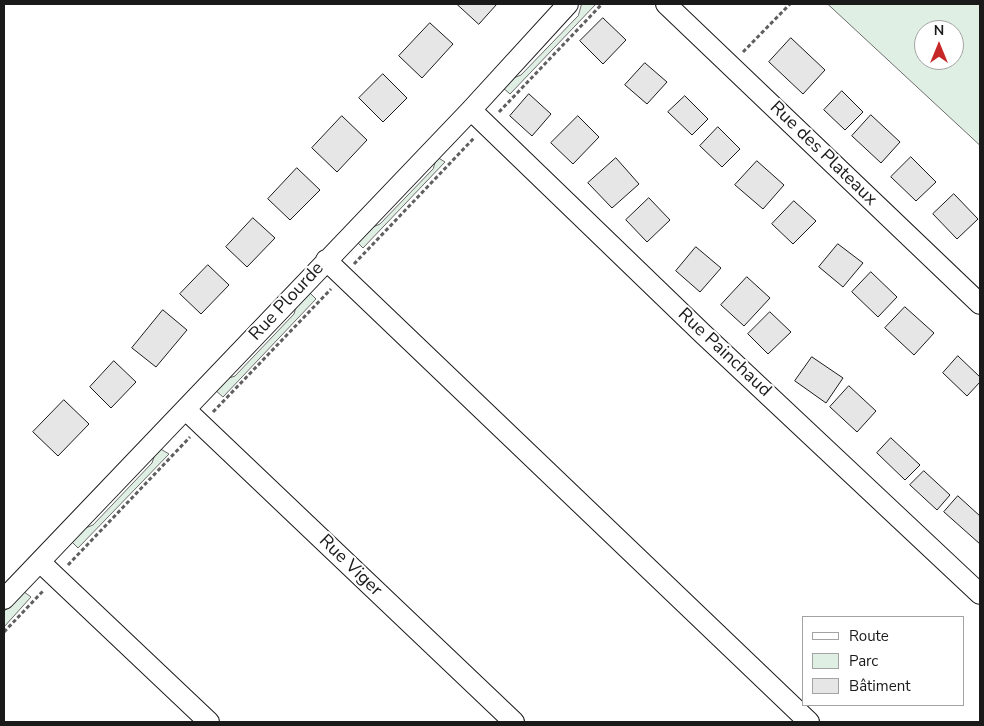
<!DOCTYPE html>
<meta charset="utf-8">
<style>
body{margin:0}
#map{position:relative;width:984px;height:726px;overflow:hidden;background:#fff;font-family:"Nunito Sans",sans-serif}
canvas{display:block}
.frame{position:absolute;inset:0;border:5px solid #1a1a1a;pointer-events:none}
.legend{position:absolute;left:802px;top:616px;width:162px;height:90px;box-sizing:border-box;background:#fff;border:1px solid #a3a3a3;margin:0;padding:6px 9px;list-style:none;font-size:15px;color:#1a1a1a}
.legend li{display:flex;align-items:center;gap:10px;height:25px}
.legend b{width:25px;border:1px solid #a3a3a3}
.north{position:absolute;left:914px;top:20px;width:50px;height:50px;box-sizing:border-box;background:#fff;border:1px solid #a3a3a3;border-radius:50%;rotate:0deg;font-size:14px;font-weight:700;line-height:20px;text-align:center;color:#1a1a1a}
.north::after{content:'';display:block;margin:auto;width:18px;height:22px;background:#c62828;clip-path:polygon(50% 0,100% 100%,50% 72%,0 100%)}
</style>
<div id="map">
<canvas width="984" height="726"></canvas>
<div class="frame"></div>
<ul class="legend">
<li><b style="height:6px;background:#fff"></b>Route</li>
<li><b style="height:14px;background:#e0efe3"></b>Parc</li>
<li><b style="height:14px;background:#e6e6e6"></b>Bâtiment</li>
</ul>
<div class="north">N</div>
</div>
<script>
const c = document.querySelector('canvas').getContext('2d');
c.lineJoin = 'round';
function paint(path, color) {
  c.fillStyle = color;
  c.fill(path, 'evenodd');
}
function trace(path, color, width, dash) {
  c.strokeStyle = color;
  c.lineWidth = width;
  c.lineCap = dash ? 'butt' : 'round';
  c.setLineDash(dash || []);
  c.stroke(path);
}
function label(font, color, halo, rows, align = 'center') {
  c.font = font + ' "Nunito Sans",sans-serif';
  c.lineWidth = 4;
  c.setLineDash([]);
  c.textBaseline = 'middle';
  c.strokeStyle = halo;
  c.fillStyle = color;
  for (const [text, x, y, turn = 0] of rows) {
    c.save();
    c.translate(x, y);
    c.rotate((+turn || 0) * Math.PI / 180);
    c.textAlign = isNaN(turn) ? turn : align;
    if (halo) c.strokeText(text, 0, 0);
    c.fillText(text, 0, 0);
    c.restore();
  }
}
const green = new Path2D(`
 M582 4H596L510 94 502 87 511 79 521 75 578 16Z
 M828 4H980V145ZM924 30H954V60H924Z
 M437 157 445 162 363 248 356 241 366 230 380 224 433 169Z
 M308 291 316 299 223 397 214 389 226 379 235 376 294 314 297 303Z
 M159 448 169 454 78 548 71 541 83 529 93 525 152 463 155 454Z
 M23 591 31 597 4 627V612Z`);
const building = new Path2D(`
 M457 4H497L479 24Z
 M603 18 626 40 603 64 580 41Z
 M430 23 453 44 422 78 399 56Z
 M791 38 825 70 803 94 769 62Z
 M645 63 667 82 647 104 625 85Z
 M383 74 407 98 383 122 359 98Z
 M842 91 863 112 845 130 824 110Z
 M529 94 551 114 532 136 510 116Z
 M685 96 708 119 692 135 668 112Z
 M871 115 900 142 881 163 852 136Z
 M342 116 367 140 337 172 312 148Z
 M578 116 599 137 573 164 551 143Z
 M718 127 740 149 722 167 700 146Z
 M911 157 936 182 916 201 891 177Z
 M616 158 639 184 612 208 588 183Z
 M757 161 784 185 763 209 735 185Z
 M297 168 320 190 290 220 268 199Z
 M954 194 978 219 957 239 933 214Z
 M649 198 670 220 647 242 626 220Z
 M794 201 816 221 793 244 772 224Z
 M253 218 275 238 247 267 226 247Z
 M838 244 863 263 843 287 819 267Z
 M696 247 721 268 700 292 676 271Z
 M208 265 229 285 201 314 180 294Z
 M871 272 897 297 878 317 852 292Z
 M747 277 770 298 744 326 721 305Z
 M905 307 934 333 914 355 885 328Z
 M163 310 187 330 156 367 132 348Z
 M770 312 791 332 768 354 748 334Z
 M958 356 980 377V382L967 396 943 373Z
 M812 357 843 378 826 403 795 381Z
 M114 361 136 382 111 408 90 387Z
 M849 386 876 411 857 432 830 407Z
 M64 400 89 424 58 456 33 432Z
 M891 438 920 465 905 480 877 453Z
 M924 471 950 495 937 510 910 485Z
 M958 496 980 516V544L944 512Z`);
const path = new Path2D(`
 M743 52 790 4
 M499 112 602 4
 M354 264 474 138
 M213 412 331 289
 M68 565 190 437
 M4 632 43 591`);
const minor = new Path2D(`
 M666 4 980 304
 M471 110 702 333 980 594
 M326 260 809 722
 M186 410 514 722
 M40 562 209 722
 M4 599 471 110 568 4`);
const streetNames = [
 ["Rue des Plateaux",823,154,44],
 ["Rue Plourde",287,302,-47],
 ["Rue Painchaud",724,353,43],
 ["Rue Viger",350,566,44]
];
paint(green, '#e0efe3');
trace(green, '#6a6a6a', 1);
paint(building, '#e6e6e6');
trace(building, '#1a1a1a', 1);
trace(minor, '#1a1a1a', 22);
trace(path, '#5f5f5f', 3, [4, 2.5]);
trace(minor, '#fff', 20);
label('18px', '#1a1a1a', '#fff', streetNames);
</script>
